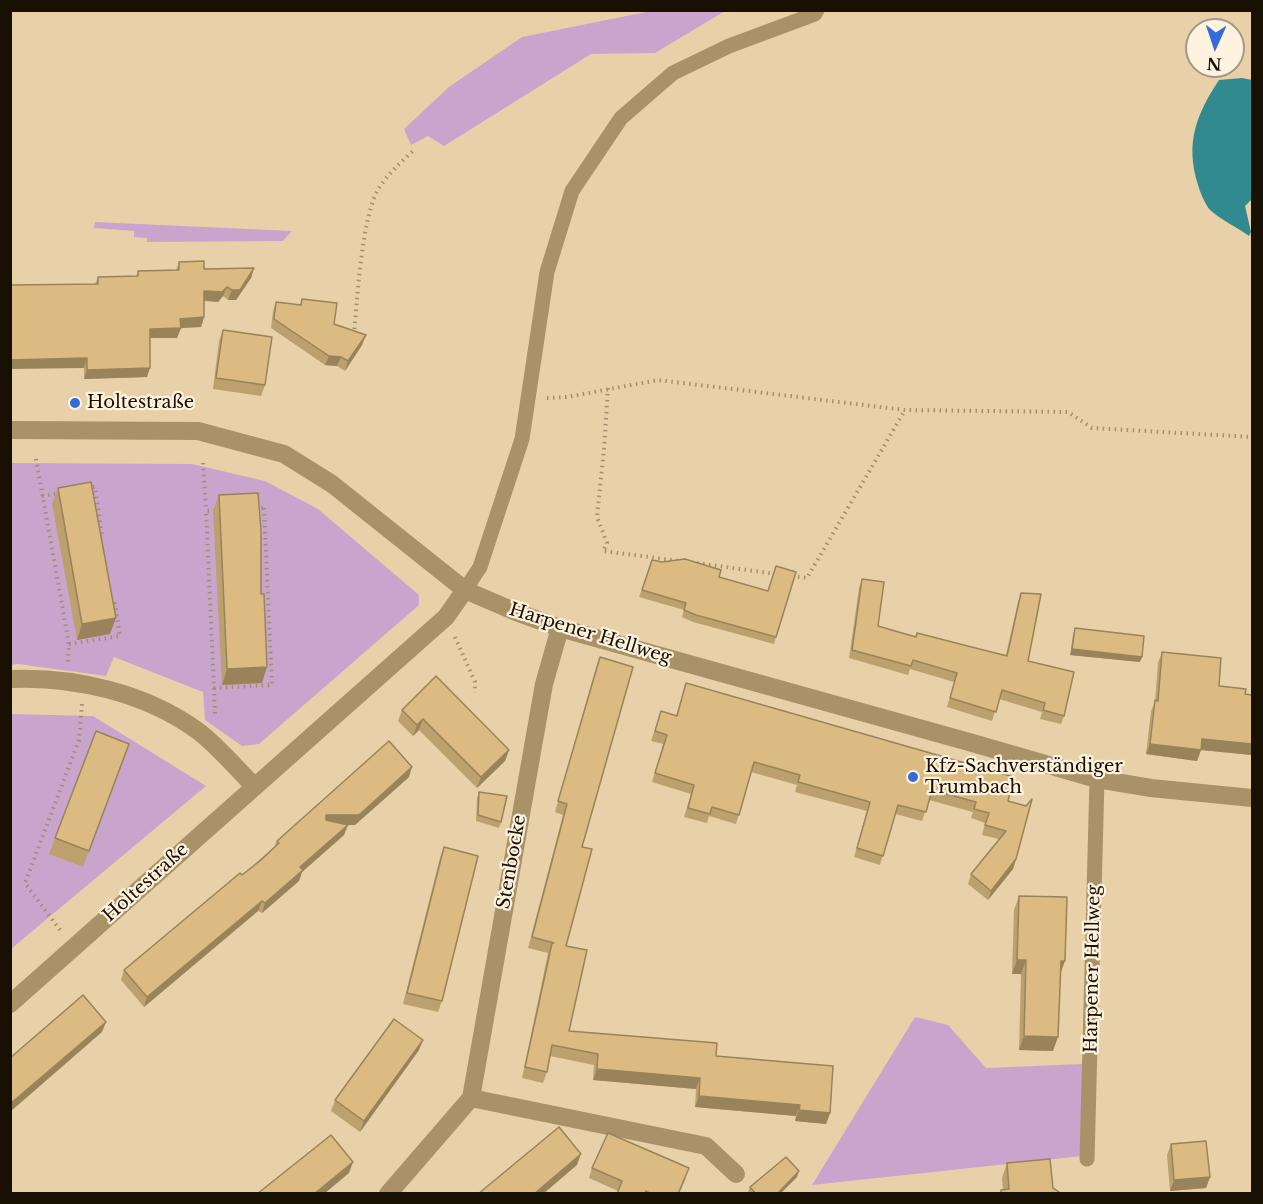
<!DOCTYPE html>
<meta charset="utf-8">
<style>
body{margin:0}
#map{position:relative;width:1263px;height:1204px;overflow:hidden;background:#e8d1a8;font-family:"Libre Baskerville",serif}
canvas{display:block}
.frame{position:absolute;inset:0;border:12px solid #181003;pointer-events:none}
.north{position:absolute;left:1185px;top:18px;width:60px;height:60px;box-sizing:border-box;background:#fff3df;border:2px solid #a39887;border-radius:50%;rotate:183deg;font-size:16px;font-weight:700;line-height:24px;text-align:center;color:#181003}
.north::after{content:'';display:block;margin:auto;width:21px;height:27px;background:#346bda;clip-path:polygon(50% 0,100% 100%,50% 72%,0 100%)}
</style>
<div id="map">
<canvas width="1263" height="1204"></canvas>
<div class="frame"></div>
<div class="north">N</div>
</div>
<script>
const c = document.querySelector('canvas').getContext('2d');
c.lineJoin = 'round';
function paint(path, color) {
  c.fillStyle = color;
  c.fill(path, 'evenodd');
}
function trace(path, color, width, dash) {
  c.strokeStyle = color;
  c.lineWidth = width;
  c.lineCap = dash ? 'butt' : 'round';
  c.setLineDash(dash || []);
  c.stroke(path);
}
function label(font, color, halo, rows, align = 'center') {
  c.font = font + ' "Libre Baskerville",serif';
  c.lineWidth = 4.5;
  c.setLineDash([]);
  c.textBaseline = 'middle';
  c.strokeStyle = halo;
  c.fillStyle = color;
  for (const [text, x, y, turn = 0] of rows) {
    c.save();
    c.translate(x, y);
    c.rotate((+turn || 0) * Math.PI / 180);
    c.textAlign = isNaN(turn) ? turn : align;
    if (halo) c.strokeText(text, 0, 0);
    c.fillText(text, 0, 0);
    c.restore();
  }
}
const green = new Path2D(`
 M651 11H725L655 53 591 54 444 146 428 136 411 145 404 129 449 87 522 37Z
 M95 222 292 231 283 241 147 242V238L134 237V231L94 228Z
 M11 463 192 464 265 481 318 509 419 595V605L259 744 242 746 205 720 203 692 114 657 106 676 18 664 11 665Z
 M11 714 93 716 206 786 11 949Z
 M915 1017 948 1025 986 1068 1082 1064V1156L812 1185Z`);
const water = new Path2D(`
 M1242 78 1252 80V199L1245 206 1251 232 1249 236C1237 227 1221 220 1210 210 1205 204 1200 192 1198 185 1185 143 1196 115 1219 80Z`);
const path = new Path2D(`
 M354 335C357 301 362 214 379 188 388 174 401 162 414 150
 M608 388 604 449 597 517 607 543 603 551 680 561
 M547 398 567 397 658 380 905 410 1068 412 1092 428 1252 437
 M36 459 69 644 68 662
 M203 463 206 511
 M87 488 95 487 102 535
 M42 496 59 493
 M264 508 272 685 214 688 206 511Z
 M697 563 776 574
 M792 576 807 578 905 410
 M455 637 475 682V693
 M69 644 120 636 114 598
 M214 688 215 717
 M60 930 25 883 79 740 82 704`);
const service = new Path2D(`
 M465 590 480 567 522 439 547 272 572 191 621 118 673 73 729 46 815 14 817 10
 M1087 1159 1097 779`);
const minor = new Path2D(`
 M10 679C74 676 146 693 198 731 219 747 236 768 254 786
 M10 1004 446 617 465 590
 M471 1098 706 1146 736 1174
 M388 1194 471 1098 544 684 560 628`);
const tertiary = new Path2D(`
 M10 430 198 431 284 454 332 484 465 590 516 612 560 628 969 742 1097 779 1151 788 1252 798`);
const wall = new Path2D(`
 M179 262 204 269 254 268 251 278 236 300H228L223 296 218 302 204 301V317L201 327 181 328 177 338H150L147 377 84 379V368L95 284 98 277H136L138 271 176 270Z
 M302 299 334 324 362 345 345 371 337 366 325 365 271 328 273 311 276 302 300 305Z
 M223 330 265 385 261 396 213 389 219 341Z
 M58 488 110 634 77 640 52 504Z
 M219 495 261 594 262 683 222 685 213 511Z
 M652 560 719 577 776 637 774 644 693 622 682 617 684 610 639 597Z
 M862 579 878 626 916 637 1006 655 1018 602 1021 593 1028 661 1064 716 1061 724 1040 719 1042 712 999 699 992 721 947 707 954 682 910 669 908 675 849 658 859 588Z
 M1075 628 1140 662 1070 655 1073 634Z
 M1162 652 1219 686 1245 694 1252 755 1201 750 1197 761 1146 754 1151 711 1155 702 1158 663Z
 M600 657 582 847 566 946 569 1031 716 1056 830 1113 826 1124 795 1121 796 1116 695 1107 696 1089 593 1080 594 1065 550 1056 547 1072 543 1083 522 1078 548 953 528 948 563 815 555 812 596 668Z
 M686 683 1008 801 1016 859 1013 869 988 900 968 884 971 874 999 839 982 835 985 823 971 818 973 812 929 800 922 821 895 814 880 865 854 857 867 811 795 792 797 785 751 772 736 824 709 816 707 823 684 817 691 794 652 782 663 744 651 741 661 711 676 716Z
 M402 710 509 750 505 761 477 788 419 730 413 736 398 721Z
 M96 731 129 744 83 867 49 854Z
 M409 777 355 825H347L344 835 302 872 299 881 262 913 258 911 144 1007 121 980 124 970 242 875 274 847 277 841Z
 M479 792 501 822 499 828 476 821 477 798Z
 M444 847 442 1001 438 1012 403 1004 440 858Z
 M1019 896 1053 1051 1019 1050 1021 974H1012L1014 910Z
 M419 1050 360 1132 331 1111 335 1100Z
 M1171 1144 1210 1177 1206 1188 1170 1191 1167 1155Z
 M1007 1163 1053 1188 1062 1194H999L1001 1190H1003L1002 1178Z
 M592 1168 686 1178 679 1194H617L618 1191 589 1178Z
 M797 1177 780 1194H749L748 1192 750 1187Z`);
const shadedWall = new Path2D(`
 M254 268 251 278 236 300H228L232 290Z
 M227 287 223 296 218 302 201 300 204 291Z
 M204 317 201 327 178 328H181L177 338H146L150 329 180 319Z
 M366 335 362 345 345 371 348 361Z
 M329 356 341 357 337 366 325 365Z
 M87 358 84 368 10 369V360Z
 M150 368 147 377 84 379 87 370Z
 M116 618 110 634 77 640 82 624Z
 M1072 649 1142 657 1140 662 1070 655Z
 M267 667 262 683 222 685 227 669Z
 M423 719 419 730 413 736 417 725Z
 M1202 739 1252 744V755L1201 750 1197 761 1146 754 1150 744Z
 M509 750 505 761 477 788 481 777Z
 M412 767 409 777 355 825H322L326 815Z
 M348 825 344 835 302 872 299 881 262 913 265 903 300 867Z
 M1016 859 1013 869 988 900 991 891Z
 M262 901 258 911 144 1007 147 997Z
 M1017 960H1026L1021 974H1012Z
 M1061 961H1065L1060 975Z
 M106 1022 102 1032 10 1112V1104Z
 M1024 1036 1058 1037 1053 1051 1019 1050Z
 M423 1040 419 1050 360 1132 364 1121Z
 M597 1069 700 1078 696 1089 593 1080Z
 M699 1096 800 1105 796 1116 695 1107Z
 M799 1110 830 1113 826 1124 795 1121Z
 M581 1154 577 1165 543 1194H534Z
 M353 1162 349 1173 324 1194H314Z
 M799 1171 797 1177 780 1194H777Z
 M1210 1177 1206 1188 1170 1191 1174 1180Z`);
const building = new Path2D(`
 M204 261V269L254 268 240 290H232L227 287 222 292 204 291V317L180 319 181 328 150 329V368L87 370V358L10 360V285L98 284V277L138 276V271L179 270V262Z
 M302 299 337 303 334 324 366 335 348 361 341 357 329 356 274 319 276 302 301 305Z
 M223 330 272 337 265 385 216 378Z
 M91 482 116 618 82 624 58 488Z
 M258 493 261 530V594H264L267 667 227 669 219 495Z
 M685 559 721 570 719 577 768 591 776 566 796 572 776 637 696 615 684 610 686 603 642 590 652 560 662 562Z
 M862 579 884 582 878 626 916 637 917 633 1007 656 1021 593 1041 594 1028 661 1074 672 1064 716 1043 710 1045 703 1002 690 996 712 950 698 957 673 913 660 911 666 852 650Z
 M1075 628 1144 636 1142 657 1072 649Z
 M1162 652 1221 658 1219 686 1246 689 1245 694 1252 695V744L1202 739 1201 750 1150 744 1155 700 1158 701Z
 M600 657 633 667 582 847 592 849 566 946 587 950 569 1031 717 1043 716 1056 833 1066 830 1113 799 1110 800 1105 699 1096 700 1078 597 1069 598 1054 552 1045 547 1072 525 1067 552 943H554L532 937 567 804 558 801Z
 M436 676 509 750 481 777 423 719 417 725 402 710Z
 M686 683 1014 777 1008 801 1026 806 1032 799 1016 859 991 891 971 874 1006 831 985 825 989 813 974 809 976 802 932 790 926 812 898 805 883 856 857 848 870 802 798 782 800 775 754 762 739 815 712 807 710 814 688 808 694 785 655 773 667 735 655 731 661 711 677 716Z
 M96 731 129 744 89 851 55 838Z
 M389 741 412 767 359 815H326V820L348 825 300 867 303 870 265 903 262 901 147 997 124 970 240 873 242 875 261 860 279 843 277 841Z
 M479 792 507 796 501 822 478 815Z
 M444 847 478 856 442 1001 407 993Z
 M1019 896 1067 897 1065 961H1061L1058 1037 1024 1036 1026 960H1017Z
 M83 995 106 1022 10 1104V1058Z
 M394 1019 423 1040 364 1121 335 1100Z
 M559 1127 581 1154 534 1194H478Z
 M608 1133 689 1168 678 1194H651L646 1191 645 1194H617L622 1181 592 1168Z
 M331 1135 353 1162 314 1194H257Z
 M1206 1141 1210 1177 1174 1180 1171 1144Z
 M786 1157 799 1171 777 1194H756L750 1187Z
 M1050 1159 1053 1188 1062 1194H1001V1190L1009 1189 1007 1163Z`);
const markers = [
 [75,403,6,"#346bda"],
 [913,777,6,"#346bda"]
];
const poiNames = [
 ["Holtestraße",87,403],
 ["Kfz-Sachverständiger",925,767],
 ["Trumbach",925,788]
];
const streetNames = [
 ["Harpener Hellweg",590,634,17],
 ["Stenbocke",512,862,-80],
 ["Holtestraße",146,883,-42],
 ["Harpener Hellweg",1093,969,-89]
];
paint(green, '#c9a5ce');
paint(water, '#308a90');
trace(path, '#a18f6f', 4, [1.5, 4.5]);
trace(service, '#a99267', 15);
trace(minor, '#a99267', 18);
trace(tertiary, '#a99267', 18);
paint(wall, '#bca16f');
paint(shadedWall, '#99835a');
paint(building, '#dbbb81');
trace(building, '#99835a', 1.5);
for (const [x, y, r, color] of markers) {
  const dot = new Path2D();
  dot.arc(x, y, r, 0, 2 * Math.PI);
  c.fillStyle = color;
  c.fill(dot);
  trace(dot, '#fff3df', 2);
}
label('18px', '#181003', '#fff3df', poiNames, 'left');
label('18px', '#181003', '#fff3df', streetNames);
</script>
